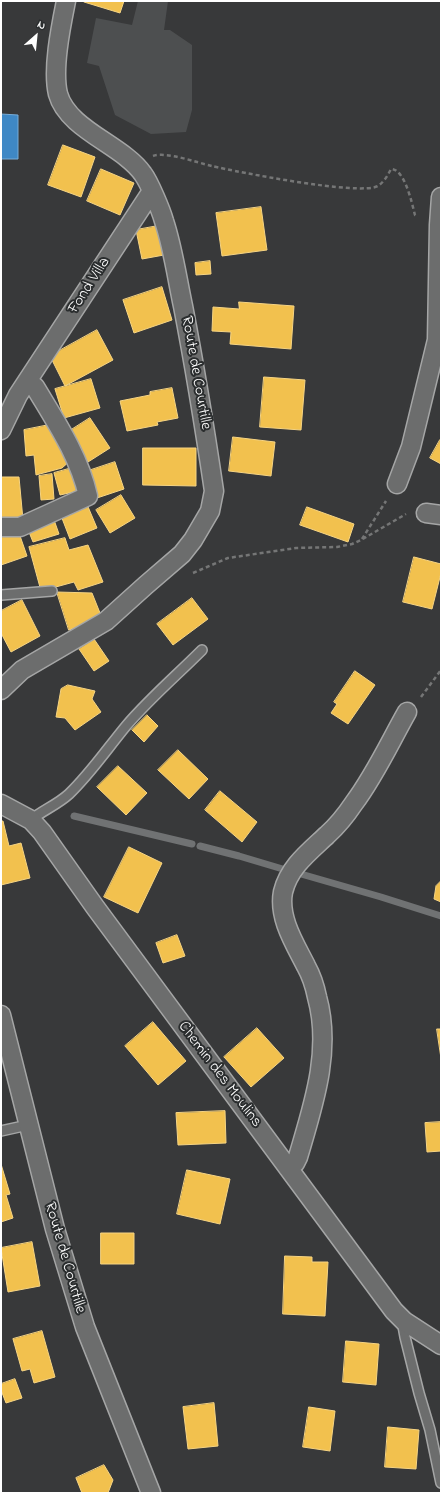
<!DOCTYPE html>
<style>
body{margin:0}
#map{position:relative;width:442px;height:1494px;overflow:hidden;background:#38393a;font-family:"Indie Flower",sans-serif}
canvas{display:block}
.frame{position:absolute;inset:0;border:2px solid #fff;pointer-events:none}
.north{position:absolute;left:16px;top:16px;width:40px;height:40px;-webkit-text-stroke:3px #2a2d2e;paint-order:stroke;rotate:27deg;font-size:11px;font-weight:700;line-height:16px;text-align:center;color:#fff}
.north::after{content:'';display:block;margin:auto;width:14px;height:18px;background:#fff;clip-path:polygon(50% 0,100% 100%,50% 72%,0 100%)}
</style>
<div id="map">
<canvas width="442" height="1494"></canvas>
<div class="frame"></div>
<div class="north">N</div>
</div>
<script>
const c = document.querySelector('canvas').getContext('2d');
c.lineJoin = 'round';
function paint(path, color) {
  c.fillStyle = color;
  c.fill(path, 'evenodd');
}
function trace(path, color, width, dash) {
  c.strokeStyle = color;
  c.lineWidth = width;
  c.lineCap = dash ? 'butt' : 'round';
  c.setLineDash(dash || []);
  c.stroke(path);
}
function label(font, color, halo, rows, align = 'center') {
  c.font = font + ' "Indie Flower",sans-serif';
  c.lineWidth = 4;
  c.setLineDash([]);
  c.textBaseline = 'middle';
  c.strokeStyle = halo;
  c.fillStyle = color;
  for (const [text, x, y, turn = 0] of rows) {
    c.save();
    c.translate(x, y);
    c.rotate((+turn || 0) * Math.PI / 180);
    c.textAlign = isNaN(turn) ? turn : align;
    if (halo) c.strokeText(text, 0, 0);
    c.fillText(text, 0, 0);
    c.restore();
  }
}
const green = new Path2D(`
 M138 1H168L164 30H170L192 45V110L186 132 151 134 115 115 99 66 87 63 96 18 132 25Z`);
const homes = new Path2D(`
 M84 1H124L120 13 84 2Z
 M63 145 95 157 81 197 48 185Z
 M101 169 134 183 120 215 87 201Z
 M261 207 267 250 222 256 216 213Z
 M158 226 164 255 142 259 136 230Z
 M210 261 211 274 196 275 195 263Z
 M162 287 172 320 134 333 123 300Z
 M239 302 294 306 291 349 230 344 231 332 212 331 213 307 239 309Z
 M97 330 113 360 65 386 50 356Z
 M264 377 305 380 301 430 260 427Z
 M91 379 100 408 64 418 55 389Z
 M172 388 178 418 157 422 158 425 127 431 120 401 150 395V392Z
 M90 418 110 448 88 462 68 432Z
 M49 425 71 460 62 468 36 475 34 455 26 456 24 430Z
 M233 437 275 442 271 476 229 471Z
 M440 440 441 441V464L430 458Z
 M143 448H196V486L143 485Z
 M115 462 124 489 97 498 88 471Z
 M72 468 78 491 60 495 54 473Z
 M52 474 54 499 41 500 39 476Z
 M1 477H19L23 520H1Z
 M121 495 135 518 110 533 96 510Z
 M86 502 97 528 70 539 60 513Z
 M307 507 354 524 348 542 300 525Z
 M53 517 59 534 33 542 27 527Z
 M18 530 27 556 1 565V536Z
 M65 538 69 550 88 545 103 582 78 590 74 582 41 591 29 547Z
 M414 557 441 564V573L432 609 403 602Z
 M57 592 92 593 102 618 69 630Z
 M192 598 208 619 173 645 157 624Z
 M22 600 40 636 11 652 1 633V611Z
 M94 639 109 661 94 671 79 649Z
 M355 671 375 685 348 724 331 713 337 704 334 702Z
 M68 685 95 691 92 699 101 712 75 730 65 718 56 717 61 689Z
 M147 715 158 726 144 742 132 730Z
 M178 750 208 779 189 799 158 770Z
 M118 766 147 793 126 815 97 787Z
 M220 791 257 822 242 842 205 810Z
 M1 821H3L9 846 21 843 30 878 1 885Z
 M129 847 162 863 138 913 104 897Z
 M441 881V902L434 899 436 886Z
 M177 935 185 956 163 963 156 943Z
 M153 1022 186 1061 158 1085 125 1046Z
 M257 1028 284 1058 251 1087 224 1057Z
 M437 1029H441V1058Z
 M225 1111 226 1143 178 1145 176 1113Z
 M441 1122V1151L427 1152 425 1123Z
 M1 1164 10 1194 6 1195 13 1218 1 1222Z
 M187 1170 230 1179 220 1224 177 1214Z
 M101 1233H134V1264H101Z
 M32 1242 40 1286 8 1292 1 1248Z
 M285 1256 312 1257V1262H328L325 1316 283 1314Z
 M42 1331 55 1377 34 1383 30 1369 22 1371 13 1339Z
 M346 1341 379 1344 376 1385 343 1382Z
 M15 1379 22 1398 6 1403 1 1390V1384Z
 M214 1403 218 1446 188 1449 183 1407Z
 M309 1407 335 1411 330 1451 303 1447Z
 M388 1427 419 1430 416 1469 385 1467Z
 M104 1465 113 1480 108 1493H82L76 1478Z`);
const schools = new Path2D(`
 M1 114 18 115V159H1Z`);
const stream = new Path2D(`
 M74 816 192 844
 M200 846 239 856 286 870
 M301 874 381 897 441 916`);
const path = new Path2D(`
 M153 156C166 151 198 163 212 166 237 172 360 196 378 186 384 182 388 175 391 169 405 169 412 204 415 215L418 216
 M362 539 386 501
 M193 573 228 558 296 548 337 547 352 544 361 540 406 514
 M421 697 441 670`);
const service = new Path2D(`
 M1 595 52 591
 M31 820C43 810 57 805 69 794 90 774 107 749 126 726 149 699 177 675 202 650
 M1 1131 28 1125
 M404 1321 403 1326 405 1337 419 1393 430 1430 441 1483`);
const minor = new Path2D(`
 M1 430 18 395 152 191
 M397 484 411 447 437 340 439 225 441 197
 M426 513 441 515
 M1 527H20L88 496C79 456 56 422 35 387L28 381
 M1 690 22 670 106 621 146 585 182 554 193 540 210 511 214 491C205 430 195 368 183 306 177 278 173 248 164 221 161 210 149 182 143 174 123 145 68 130 58 94 52 69 61 26 66 1
 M1 804 31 820 42 832 95 907 394 1311 404 1321 441 1345
 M1 1015 55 1229 85 1327 151 1493
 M288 1168 295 1163 298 1157C313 1106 332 1051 317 997 315 987 311 975 306 966 295 944 278 918 283 892 289 867 309 852 327 835 337 826 346 815 354 803 375 775 390 742 407 712`);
const streetNames = [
 ["Fond Villa",90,286,-57],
 ["Route de Courtille",195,373,80],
 ["Chemin des Moulins",219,1075,53],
 ["Route de Courtille",64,1258,74]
];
paint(green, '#4d4f50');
paint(homes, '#f2c14e');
trace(homes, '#f6d483', 1);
paint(schools, '#3f88c5');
trace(schools, '#79acd6', 1);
trace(stream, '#707273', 7);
trace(service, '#a5a6a6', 12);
trace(minor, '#a5a6a6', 21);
trace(path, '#757676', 2.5, [4, 3]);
trace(service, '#6c6d6d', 9);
trace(minor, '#6c6d6d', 18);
label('16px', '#fff', '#2a2d2e', streetNames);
</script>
